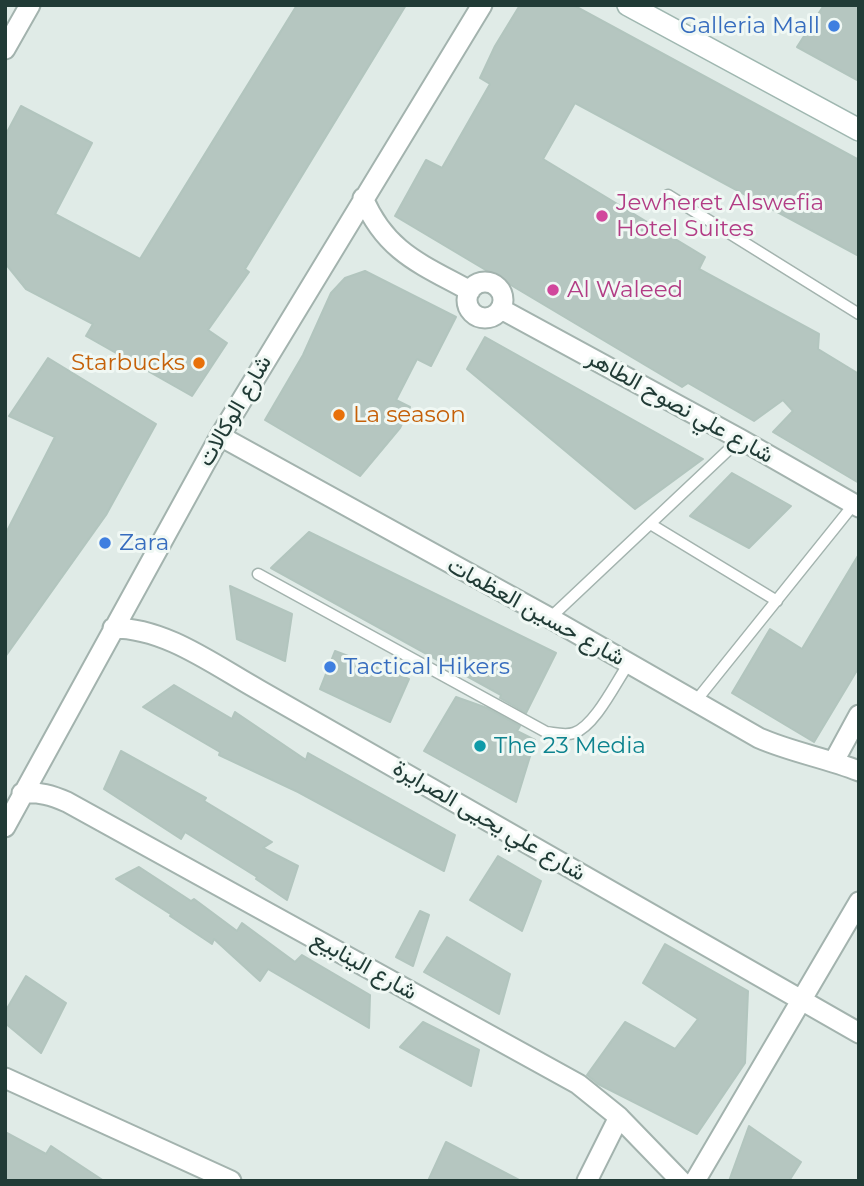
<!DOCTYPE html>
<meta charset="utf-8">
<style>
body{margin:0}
#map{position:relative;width:864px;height:1186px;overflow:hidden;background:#e0ebe7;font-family:Montserrat,sans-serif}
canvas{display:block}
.frame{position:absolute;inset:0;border:7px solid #213b36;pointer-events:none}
</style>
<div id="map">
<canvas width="864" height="1186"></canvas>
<div class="frame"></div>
</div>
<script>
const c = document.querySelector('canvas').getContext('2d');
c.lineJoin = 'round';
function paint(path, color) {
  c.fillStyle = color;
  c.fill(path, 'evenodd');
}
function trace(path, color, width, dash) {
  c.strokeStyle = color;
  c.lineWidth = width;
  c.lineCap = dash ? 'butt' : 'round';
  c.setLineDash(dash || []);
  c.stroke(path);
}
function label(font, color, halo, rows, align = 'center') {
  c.font = font + ' Montserrat,Vazirmatn,sans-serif';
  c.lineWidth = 6;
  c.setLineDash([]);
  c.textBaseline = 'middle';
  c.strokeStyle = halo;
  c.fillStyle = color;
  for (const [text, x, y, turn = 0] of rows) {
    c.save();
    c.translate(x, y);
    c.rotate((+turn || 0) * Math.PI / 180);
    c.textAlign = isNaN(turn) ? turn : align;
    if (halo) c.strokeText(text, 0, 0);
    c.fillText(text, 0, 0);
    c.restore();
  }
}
const building = new Path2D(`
 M297 5H406L245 269 249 272 208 330 227 343 192 396 86 336 93 324 26 289 5 263V136L21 106 92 143 55 214 140 259Z
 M520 5H573L859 160V256L575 103 543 159 705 257 699 269 819 334 818 349 859 374V483L773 432 793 411 783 400 754 421 688 383 682 387 395 216 426 160 442 168 490 84 480 78 495 46Z
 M824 5H859V81L797 47Z
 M365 271 456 317 431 366 417 359 396 400 410 407 400 428 360 476 265 420 303 355 331 293 345 278Z
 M485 337 703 459 635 509 467 369Z
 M48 358 156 424 106 515 5 657V535L55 437 9 416Z
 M732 473 791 506 749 548 690 516Z
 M309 532 556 653 526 713 500 698 501 695 271 568Z
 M859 554V667L814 742 732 693 770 629 802 649Z
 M230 586 292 614 285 661 237 639Z
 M335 651 409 679 390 722 320 689Z
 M174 685 232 719 235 712 306 760 308 753 455 835 444 871 298 792 219 755 220 752 143 707Z
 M456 697 487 708 520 726 517 731 535 740 516 802 424 751Z
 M121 751 206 798 204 801 272 842 263 848 298 866 287 900 256 879 257 877 185 832 181 839 104 789Z
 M498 856 541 881 522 931 470 900Z
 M139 867 191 901 194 899 237 931 242 923 295 962 302 955 370 995 369 1028 268 969 260 981 214 939 212 944 170 916 172 915 116 879Z
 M420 911 429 915 413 966 396 957Z
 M447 937 510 974 499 1014 424 972Z
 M665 944 748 991 745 1063 697 1134 598 1084 587 1075 625 1022 675 1049 698 1019 643 983Z
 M26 976 66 1003 41 1053 5 1023V1012Z
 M423 1022 479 1050 471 1086 400 1047Z
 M749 1126 801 1162 789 1181H729Z
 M5 1132 46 1154 51 1146 104 1181H5Z
 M446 1142 521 1181H428Z`);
const lane = new Path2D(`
 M668 195 859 314
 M652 525 777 601
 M258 574 546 732C555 733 565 736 574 733 595 726 616 682 629 663
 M550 618 740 439
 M695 702 854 504`);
const street = new Path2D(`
 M5 49 30 5
 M363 198C386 252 421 264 470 291
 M467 300a18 18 0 1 1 36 0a18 18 0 1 1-36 0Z
 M501 309 740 439 859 507
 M220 436 550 618 759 738C791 752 826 758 859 771
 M113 628C166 628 214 665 259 690L859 1033
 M834 761 859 715
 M22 793C40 792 51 795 67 802L578 1084 619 1117 681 1181
 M5 827 220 436 482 5
 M5 1078 231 1181
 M587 1181 619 1117
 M695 1181 859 902`);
const secondary = new Path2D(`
 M628 5 859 130`);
const markers = [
 [834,26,7,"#3f7fe0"],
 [602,216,7,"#d1479c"],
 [553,290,7,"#d1479c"],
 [199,363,7,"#e8710a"],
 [339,415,7,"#e8710a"],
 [105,543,7,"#3f7fe0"],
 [330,667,7,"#3f7fe0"],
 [480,746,7,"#0f9aa8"]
];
const shopNames = [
 ["Galleria Mall",820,26,"right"],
 ["Zara",119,543],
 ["Tactical Hikers",344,667]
];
const hotelNames = [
 ["Jewheret Alswefia",616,203],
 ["Hotel Suites",616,229],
 ["Al Waleed",567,290]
];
const foodNames = [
 ["Starbucks",185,363],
 ["La season",353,415,"left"]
];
const streetNames = [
 ["شارع علي نصوح الطاهر",680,407,29],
 ["شارع الوكالات",235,411,-60],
 ["شارع حسين العظمات",536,612,29],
 ["شارع علي يحيى الصرايرة",489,821,30],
 ["شارع الينابيع",364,966,29]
];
const cultureNames = [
 ["The 23 Media",494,746]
];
paint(building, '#b5c6c0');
trace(building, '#b2c5be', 2);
trace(lane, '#a3b3ae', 13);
trace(street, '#a3b3ae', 23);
trace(secondary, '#9fb7b0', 24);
trace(lane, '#fff', 10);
trace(street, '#fff', 19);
trace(secondary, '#fff', 21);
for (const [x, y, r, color] of markers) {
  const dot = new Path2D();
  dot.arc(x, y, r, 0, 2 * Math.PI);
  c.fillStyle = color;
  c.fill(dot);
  trace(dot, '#f0f8f4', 2.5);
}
label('23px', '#366cbe', '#f0f8f4', shopNames, 'left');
label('23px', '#b23c85', '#f0f8f4', hotelNames, 'left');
label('23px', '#c56008', '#f0f8f4', foodNames, 'right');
label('23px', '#213b36', '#f0f8f4', streetNames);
label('23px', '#0d838f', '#f0f8f4', cultureNames, 'left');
</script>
